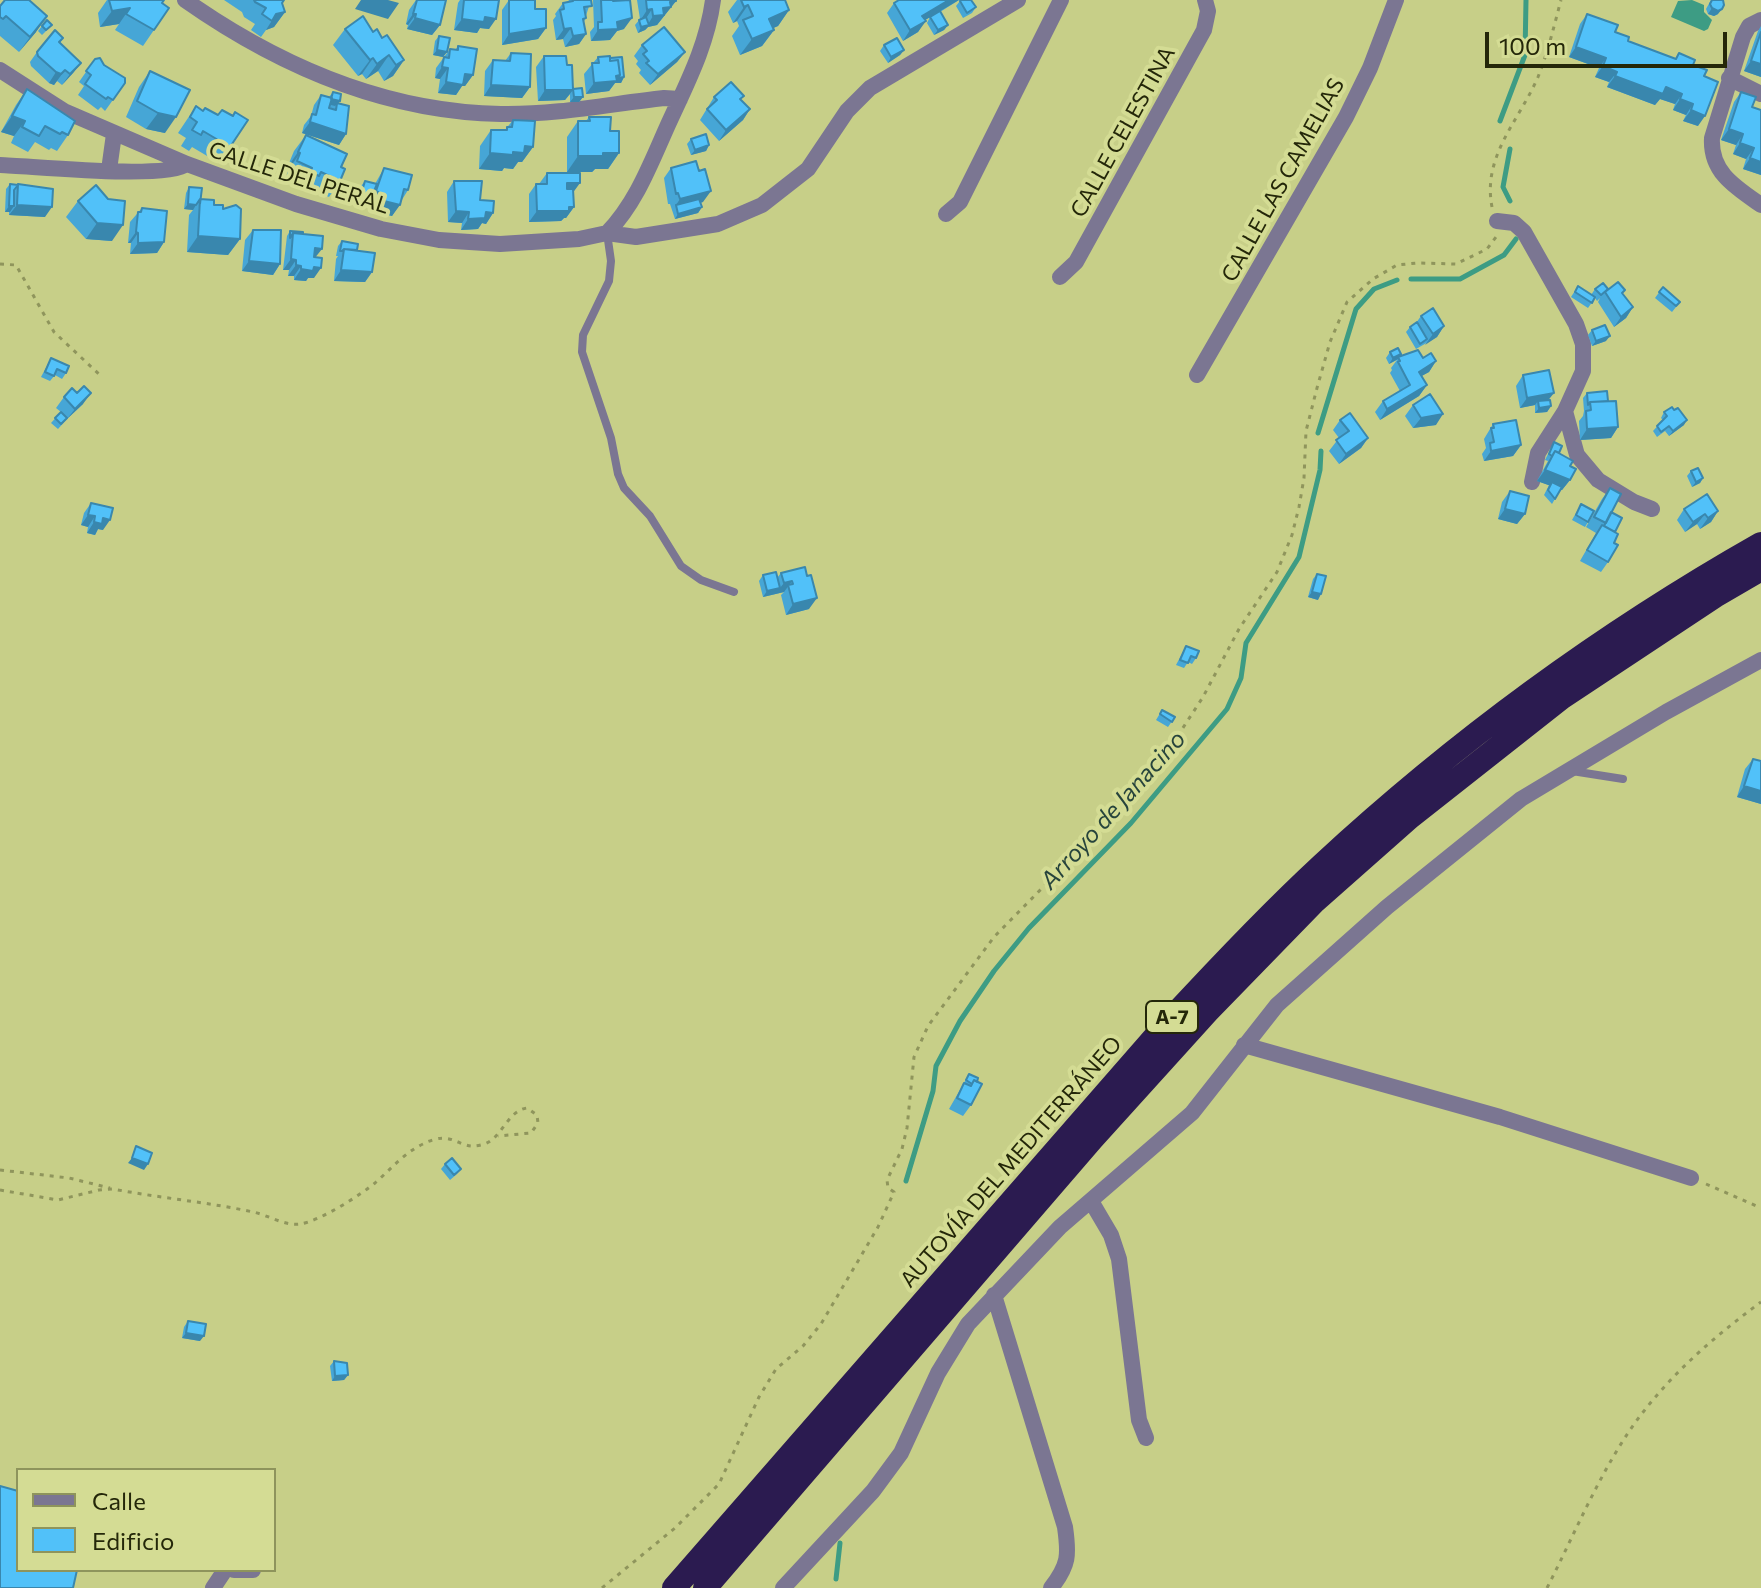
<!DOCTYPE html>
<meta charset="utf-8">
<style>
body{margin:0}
#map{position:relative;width:1761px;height:1588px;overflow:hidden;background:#c7cf88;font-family:Commissioner,sans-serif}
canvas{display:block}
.legend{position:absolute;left:16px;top:1468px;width:260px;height:104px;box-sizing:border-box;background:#d4dc94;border:2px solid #8e945c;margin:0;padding:10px 14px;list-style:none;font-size:24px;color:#242709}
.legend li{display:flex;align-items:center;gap:16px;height:40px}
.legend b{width:40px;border:2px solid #8e945c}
.scale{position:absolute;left:1485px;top:32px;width:242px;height:36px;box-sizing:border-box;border:4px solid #242709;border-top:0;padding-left:10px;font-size:24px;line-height:28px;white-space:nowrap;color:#242709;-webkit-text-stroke:6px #d4dc94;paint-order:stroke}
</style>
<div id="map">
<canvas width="1761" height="1588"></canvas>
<ul class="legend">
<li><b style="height:10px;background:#7b7692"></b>Calle</li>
<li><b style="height:22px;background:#51c1f9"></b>Edificio</li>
</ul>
<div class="scale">100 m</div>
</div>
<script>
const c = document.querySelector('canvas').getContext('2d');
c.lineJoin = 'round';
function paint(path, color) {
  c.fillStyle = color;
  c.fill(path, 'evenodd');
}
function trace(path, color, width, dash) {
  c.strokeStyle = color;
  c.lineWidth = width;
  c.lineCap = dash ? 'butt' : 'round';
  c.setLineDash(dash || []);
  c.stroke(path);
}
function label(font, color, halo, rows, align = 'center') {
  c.font = font + ' Commissioner,sans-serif';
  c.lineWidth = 8;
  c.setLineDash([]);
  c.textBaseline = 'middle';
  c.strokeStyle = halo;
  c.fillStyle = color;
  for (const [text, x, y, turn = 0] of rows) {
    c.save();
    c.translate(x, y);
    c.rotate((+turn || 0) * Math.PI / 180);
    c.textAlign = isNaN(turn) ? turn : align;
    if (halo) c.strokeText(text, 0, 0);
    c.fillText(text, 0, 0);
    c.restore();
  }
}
const water = new Path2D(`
 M1692 0 1704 5V12L1712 20 1708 29 1704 31 1671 17 1678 1Z`);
const stream = new Path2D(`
 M1500 121 1525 55 1526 0
 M1510 149 1503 187 1510 201
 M1411 279H1460L1504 255 1516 239
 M1318 433 1356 309 1374 289 1397 280
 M906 1181 933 1091 936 1066 960 1021 994 971 1029 928 1131 823 1227 709 1241 678 1246 643 1299 557 1320 470 1321 451
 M836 1579 840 1543`);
const path = new Path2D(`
 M1492 207C1482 156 1519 121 1538 77 1548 52 1554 26 1561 0
 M0 264 16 265 54 332 102 377
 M0 1170 69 1178 110 1188
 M1706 1184 1761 1208
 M0 1190 58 1200 99 1190 113 1189C160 1198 207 1202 253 1212 268 1215 284 1226 300 1224 320 1221 359 1196 375 1183 391 1169 404 1153 423 1144 454 1128 458 1151 481 1145 502 1141 506 1111 527 1108L537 1115 538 1123 531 1133 498 1136
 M602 1588 675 1528 719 1484 759 1397 776 1369 803 1346 821 1324 878 1227 894 1192 888 1188 887 1180 902 1149 907 1128 914 1057 928 1026 994 937 1109 820 1133 787 1175 740 1203 697 1239 629 1277 572 1292 535 1299 507 1304 478 1306 431 1317 388 1330 342 1347 302 1373 279 1397 265 1417 263 1456 264 1487 249 1496 237
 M1547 1588C1574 1535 1597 1479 1630 1430 1665 1379 1711 1339 1761 1302`);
const lane = new Path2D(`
 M607 233 611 261 609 281 583 335 582 352 611 438 618 474 624 488 650 516 681 566 701 580 734 592
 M1572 771 1623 779`);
const street = new Path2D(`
 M185 0C279 66 384 112 501 114 556 115 610 104 664 98L680 99
 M1761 20 1749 26 1743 37 1712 138C1710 172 1735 187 1761 205
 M0 70 64 111 187 164 296 204 381 229 439 240 500 244 579 239 607 233 636 237 718 224 762 205 808 169 847 111 870 88 1018 0
 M1729 78 1761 94
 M0 165C33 166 166 180 187 164
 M109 170 114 134
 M946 214 960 202 1061 0
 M1497 221 1514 223 1524 232 1576 324 1583 344V371L1565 411 1577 455 1598 480 1634 502 1652 509
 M607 233C636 203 650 165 667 127 686 85 707 46 713 0
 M1060 277 1076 262 1204 30 1208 11 1205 0
 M1197 375 1346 117 1370 68 1396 0
 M1532 482 1538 453 1565 411
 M1244 1045 1500 1117 1691 1178
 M1091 1201 1111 1235 1119 1259 1139 1420 1146 1438
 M994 1295 1065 1527C1069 1555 1069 1565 1051 1588
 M234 1570H253
 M213 1588 225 1570
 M783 1588 873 1491 901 1453 938 1373 968 1324 1060 1227 1192 1113 1277 1005 1387 907 1521 799 1666 712 1761 660`);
const highway = new Path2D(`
 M674 1588 1170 1020C1219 967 1269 914 1322 865 1455 742 1604 633 1761 544
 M705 1588 1093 1138 1207 1012 1315 901 1410 817 1561 698 1715 596 1761 569`);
const wall = new Path2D(`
 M107 0H164L162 3 169 8 143 46 115 30 119 24 100 27 98 13Z
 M224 0H284L282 3 285 12 274 27 266 30 261 37 251 30 255 24 244 17 242 12Z
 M416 0H446L440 25 432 35 407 29 408 25 406 24 409 10Z
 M460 0H499L489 29 480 28 477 33 454 30 458 3Z
 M509 0 535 9 546 28 538 39 502 45V10Z
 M569 0H591L584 22 586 34 579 44 565 47 563 39 556 40 553 20 556 16 555 14 563 3 568 2Z
 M593 0H613L624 29 617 31 610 40 591 41 590 32 594 27Z
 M637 0H676V1L657 25 648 27 645 30 638 33 635 25 640 19Z
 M737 0H785L789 10 778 26 773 28 774 30 762 46 740 55 732 36 739 26 737 21 733 23 728 12Z
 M899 0H959L940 12 948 25 944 30 934 35 927 23 930 17 934 15 925 20 918 32 903 41 887 13 894 3Z
 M1711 0 1718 14 1714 16 1708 14 1706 9Z
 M960 1 976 7 972 13 963 18 956 6Z
 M0 6 36 32 19 52 0 36Z
 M1587 14 1628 41 1675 59 1679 53 1693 65 1704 76 1698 126 1683 121 1686 115 1673 110 1675 104 1660 99 1655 105 1607 87 1609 82 1595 77 1599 68 1569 57 1580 24Z
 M52 25 42 35 38 31 42 26Z
 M1761 26V77L1744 71 1758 31Z
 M345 29 373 32 382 38 404 60 393 76 384 81 378 71 366 79 362 74 358 76 333 45Z
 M439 36 447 52 443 57 433 55 435 41Z
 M63 38 60 43 81 63 73 73 62 85 57 81 54 85 49 83 31 66 30 62 37 52Z
 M642 45 685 52 677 62 650 85 639 73 641 70 636 64 638 61 634 56Z
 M884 45 904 50 900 55 888 63 880 51Z
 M458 46 473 75 465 86H462L456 95 438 93 440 79 435 78 436 68 450 49 455 50Z
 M511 53 530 87 522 98 484 96 485 71 493 60 505 61Z
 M544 56 567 65 573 89 583 97 579 102H570V94L565 100 538 101 536 67Z
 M598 57 610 58 624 77 621 83H615L609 91 586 94 584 74Z
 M95 59 125 83 105 111 101 107 98 110 78 95 84 86 79 82Z
 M150 71 165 133 146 129 126 117 139 87Z
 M27 89 68 135 57 151 51 148 49 150 35 142 28 152 11 143 14 136 1 132 16 105Z
 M333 92 340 101 338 104 346 134 339 145 302 133 304 125 311 116 314 105 321 95 329 97Z
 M1741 92 1752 107 1761 175 1743 169 1746 159 1733 154 1736 145 1721 140 1734 102Z
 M714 97 741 99 750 109 743 120 719 141 700 120Z
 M196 106 203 111 218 115 233 116 248 120 219 163 192 147 189 151 181 146 186 138 178 133Z
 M589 117 610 131 619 153 608 169H595L592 172H567V137L578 121H586Z
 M513 120 533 147 522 162H518L513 169 504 168 502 171 479 169 480 146 491 130H505Z
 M306 135 341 167 340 181 329 197 311 189 308 192 299 188 301 184 286 177 289 169 287 168 294 151Z
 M691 139 709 145 706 151 691 155 687 144Z
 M384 168 408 190 392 216 369 210V206L357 203 361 186 365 181 375 184Z
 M671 168 703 202 700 203 702 207 698 213 675 219 670 204H668L664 178Z
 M547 173 574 207 566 218H564L561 221 529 222V194L536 184H539Z
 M454 181 480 200 493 213 486 224 482 223 478 229 461 230 462 223 448 222 447 192Z
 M10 184 36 187 45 217 9 215V212H5L6 189Z
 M96 185 112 241 86 239 66 217 78 201Z
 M189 187 200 199 223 209 240 239 228 255 187 252 189 215 193 210 184 209 186 193Z
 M142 208 164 242 157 253 130 254 131 243H128L130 222Z
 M253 230 280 264 273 275 242 271 245 240Z
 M290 231 316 257 314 278H308L306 281 294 280V276H288L289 270H283L287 236Z
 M342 241 357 250 372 272 365 282 334 281 336 259 338 256H336L338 246Z
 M1578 286 1591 295 1595 289H1608L1623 294 1633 307 1626 318 1614 327 1598 302 1600 298 1597 301 1595 298 1588 308 1571 297Z
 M1663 287 1680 302 1672 312 1655 298Z
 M1421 316 1444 326 1437 337 1416 349 1406 332 1410 327 1416 323Z
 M1592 330 1606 341 1592 346 1588 335Z
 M1390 352 1399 357 1423 358 1436 361 1429 372 1421 376 1427 385 1419 396 1380 420 1375 412 1383 401 1400 391 1390 373 1392 370 1391 368 1397 360 1389 364 1386 358Z
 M51 358 66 373 62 379 55 375 50 381 41 377Z
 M1523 375 1548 400 1551 406 1547 412 1535 413V405L1520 408 1516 386Z
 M1587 393 1608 401 1618 427 1611 438 1580 440 1579 421 1583 416 1584 411 1583 398Z
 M64 397 83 404 67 419 58 429 51 423 61 412 56 408Z
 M1413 405 1436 425 1413 428 1405 416Z
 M1664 412 1684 425 1669 436 1665 431 1657 437 1653 431 1663 420 1661 418Z
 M1340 420 1368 438 1361 448 1339 464 1329 451 1339 438 1333 430Z
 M1493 424 1521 445 1513 456 1484 461 1482 454 1486 448 1484 439Z
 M1554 442 1559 453 1570 466V480L1562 490H1560L1552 504 1544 495 1549 485 1537 481 1548 461 1545 460Z
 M1691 471 1703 478 1700 483 1692 487 1687 476Z
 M1610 488 1611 512 1615 532 1614 543 1608 562 1601 572 1580 561 1596 533 1586 527 1602 499Z
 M1510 491 1525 514 1517 524 1498 519 1502 502Z
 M91 503 103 530 98 529 95 535 87 533 88 527 81 525 84 513Z
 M1581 504 1588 522 1585 527 1572 520Z
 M1684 509 1718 511 1711 522 1700 529 1697 524 1685 532 1677 520Z
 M805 567 809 609 786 615 781 595 784 592 763 597 759 581 763 575 777 578 781 573Z
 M1317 574 1318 600 1308 597 1313 579Z
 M1186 646 1196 658 1192 664 1188 662 1184 668 1176 665Z
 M1162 710 1175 717 1168 727 1156 720Z
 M1753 759 1761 761V804L1737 797 1745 769Z
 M969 1074 978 1078 971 1105 963 1116 949 1109Z
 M445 1164 461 1169 457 1174 450 1180 441 1169Z
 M188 1321 200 1341 182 1338 184 1327Z
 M334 1361 348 1375 344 1380 332 1381 330 1366Z`);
const shadedWall = new Path2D(`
 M361 0H388L399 3 388 19 355 9Z
 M949 0H959L915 26 922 16Z
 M676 1 657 25 648 27 645 30 638 33 641 27 647 26 653 16 670 2Z
 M748 5 737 21 733 23 744 7Z
 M130 8 119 24 100 27 112 11Z
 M1712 8 1722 9 1718 14 1714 16 1708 14Z
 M652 9 645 20 640 21 647 10Z
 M789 10 778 26 758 35 769 19Z
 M285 12 274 27 266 30 276 14Z
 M413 14H416L408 25 406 24Z
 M47 16 36 32 19 52 30 37Z
 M485 17 496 19 489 29 480 28 477 33 454 30 462 19Z
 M415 18 440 25 432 35 407 29Z
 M632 18 624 29 617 31 610 40 591 41 598 30 617 22Z
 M926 21 918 32 903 41 910 30Z
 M948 25 944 30 934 35 938 30Z
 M546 28 538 39 502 45 509 34Z
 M571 28 563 39 556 40 564 29Z
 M774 30 762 46 740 55 752 39Z
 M586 34 579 44 565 47 573 36Z
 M1576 47 1606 58 1599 68 1569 57Z
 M437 50 447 52 443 57 433 55Z
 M904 50 900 55 888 63 891 57Z
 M685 52 677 62 650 85 658 74Z
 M389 55 378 71 366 79 377 64Z
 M373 58 362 74 358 76 370 60Z
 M404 60 393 76 384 81 396 65Z
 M1751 61 1761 64V77L1744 71Z
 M81 63 73 73 62 85 70 74Z
 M1603 66 1617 72 1609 82 1595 77Z
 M442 67 448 68 440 79 435 78Z
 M65 70 54 85 49 83 56 72Z
 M465 74 473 75 465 86H462L456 95 438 93 446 82Z
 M620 75 624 77 621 83H615L609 91 586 94 594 83Z
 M1615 76 1666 87 1682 94 1675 104 1660 99 1655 105 1607 87Z
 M491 85 530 87 522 98 484 96Z
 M545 90H573L565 100 538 101Z
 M574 97H583L579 102H570Z
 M331 99 340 101 335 106 327 104Z
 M1680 99 1693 104 1686 115 1673 110Z
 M750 109 743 120 719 141 726 130Z
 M1691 110 1705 116 1698 126 1683 121Z
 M158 113 176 117 165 133 146 129Z
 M12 116 25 121 14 136 1 132Z
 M310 122 346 134 339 145 302 133Z
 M1729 129 1743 134 1736 145 1721 140Z
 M1740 143 1754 148 1746 159 1733 154Z
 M709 145 706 151 691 155 695 150Z
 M525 146 533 147 522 162H518L513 169 504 168 502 171 479 169 490 153 513 152Z
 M298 152 300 153 289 169 287 168Z
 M603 153H619L608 169H595L592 172H567L578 156Z
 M1750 158 1761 162V175L1743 169Z
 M567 183H580L572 194H560Z
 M376 191 378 192 372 201H374L370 206 357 203 360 198 369 200Z
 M711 191 703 202 677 209 676 205 680 199Z
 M376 199 400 205 392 216 369 210Z
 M188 204 196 205 193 210 184 209Z
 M17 205 52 207 45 217 9 215Z
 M9 206H14L10 212H5Z
 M569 207H574L566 218H564L561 221 529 222 537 211Z
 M702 207 698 213 675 219 678 214Z
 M456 211 469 212 462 223 448 222Z
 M486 212 493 213 486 224 482 223 478 229 461 230 468 219Z
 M97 223 123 225 112 241 86 239Z
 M136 232 138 233 131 243H128Z
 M198 236 240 239 228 255 187 252Z
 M164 242 157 253 130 254 138 243Z
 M315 248 322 249 314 259Z
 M291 259 296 260 289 270H283Z
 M249 261 280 264 273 275 242 271Z
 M296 265 301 266 294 276H288Z
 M314 267 321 268 314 278H308L306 281 294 280 301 269Z
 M341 270 372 272 365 282 334 281Z
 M1633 307 1626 318 1614 327 1621 317Z
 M1444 326 1437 337 1425 345 1433 334Z
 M1610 336 1606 341 1592 346 1596 341Z
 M1401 354 1398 359 1389 364 1393 358Z
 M1436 361 1429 372 1411 382 1419 372Z
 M1427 385 1419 396 1380 420 1387 409Z
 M91 393 83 404 67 419 75 409Z
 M1554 393 1546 403 1538 401 1535 405 1520 408 1527 398Z
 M1551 406 1547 412 1535 413 1539 408Z
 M1443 414 1436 425 1413 428 1421 418Z
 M1687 420 1684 425 1669 436 1673 431Z
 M1618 427 1611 438 1580 440 1587 429Z
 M1368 438 1361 448 1339 464 1346 454Z
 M1521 445 1513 456 1484 461 1491 451Z
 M1545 470 1570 480 1562 490 1537 481Z
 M1703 478 1700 483 1692 487 1696 482Z
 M1505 509 1525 514 1517 524 1498 519Z
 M1718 511 1711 522 1700 529 1708 518Z
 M1705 514 1697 524 1685 532 1693 522Z
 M88 515 95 516 88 527 81 525Z
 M103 518 110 520 103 530 98 529 95 535 87 533 94 522Z
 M792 581 784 592 763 597 767 591 780 588 784 583Z
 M1312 592 1321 594 1318 600 1308 597Z
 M817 598 809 609 786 615 793 604Z
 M1744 786 1761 791V804L1737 797Z
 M132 1158 148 1164 144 1170 128 1163Z
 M186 1333 204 1336 200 1341 182 1338Z
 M348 1375 344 1380 332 1381 335 1376Z`);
const building = new Path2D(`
 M5 0H29L47 16 30 37 6 16 3 19 0 17V6Z
 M109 0H164L162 3 169 8 154 30 126 14 130 8 112 11Z
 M254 0H284L282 3 285 12 276 14 272 21 262 14 266 8 255 2Z
 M417 0H446L440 25 415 18 416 14H413Z
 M464 0H499L496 19 485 17 484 22 462 19Z
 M509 0H535V9H546V28L509 34Z
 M573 0H591L592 6 584 7 586 18 583 19 586 34 573 36 571 28 564 29 560 10 564 9 563 3 573 1Z
 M601 0H613V1L630 0 632 18 617 22 618 29 598 30V22H602Z
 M646 0H676V1L670 2 671 7 663 8 664 15 653 16 652 9 647 10Z
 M741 0H785L789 10 769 19 774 30 752 39 743 20 753 16 748 5 744 7Z
 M899 0H949L922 16 926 21 910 30 894 3Z
 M961 0H971L976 7 967 13 960 1Z
 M1712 0H1723L1724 5 1722 9 1718 11 1712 8 1710 4Z
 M940 11 948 25 938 30 930 17Z
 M1587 14 1618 25 1615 32 1629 37 1628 41 1676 59 1679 53 1695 60 1693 65 1707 70 1704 76 1718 82 1705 116 1691 110 1693 104 1680 99 1682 94 1666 87 1663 94 1615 76 1617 72 1603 66 1606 58 1576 47Z
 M363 16 373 32 377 29 382 38 387 35 404 60 396 65 389 55 377 64 373 58 370 60 345 29Z
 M646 17 649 25 641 27 639 20Z
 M47 20 52 25 46 30 42 26Z
 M664 27 685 52 658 74 646 63 649 61 643 54 647 51 642 45Z
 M55 30 63 38 59 42 81 63 70 74 65 70 61 74 56 72 38 56 37 52Z
 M1761 32V64L1751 61Z
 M439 36 450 38 447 52 437 50Z
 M897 38 904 50 891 57 884 45Z
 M458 46 477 49 473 75 465 74 463 85 446 82 448 68 442 67 444 57 449 58 450 49 458 50Z
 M511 53 531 54 530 87 491 85 493 60 510 61Z
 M544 56H566L567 65H572L573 90H545Z
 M610 56V61L618 60 620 75 616 76 617 81 594 83 592 63H599L598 57Z
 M622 57 624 77 618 78 620 75 618 60 610 61V58Z
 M100 58 104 65 125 78V83L113 100 108 97 106 99 85 84 91 75 86 71 95 59Z
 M150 71 190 90 176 117 158 113 137 101Z
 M731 82 744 96 740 99 750 109 726 130 707 109 717 100 714 97Z
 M582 88 583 97H574L573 89Z
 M27 89 75 121 68 135 62 132 60 134 45 126 39 136 22 127 25 121 12 116Z
 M333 92 341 94 340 101 331 99Z
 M1741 92 1756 97 1752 107 1761 110V162L1750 158 1754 148 1740 143 1743 134 1729 129Z
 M321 95 332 98 329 108 336 110 337 103 349 106 346 134 310 122 312 114 316 115Z
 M196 106 203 111 205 108 218 115 222 110 233 116 235 112 248 120 230 147 203 131 201 135 192 130 197 122 190 117Z
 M589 117H611L610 131H619V153H603V156H578V121H590Z
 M513 120 535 121 533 147 525 146 524 153 513 152V155L490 153 491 130H507V127H512Z
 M706 134 709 145 695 150 691 139Z
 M306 135 347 154 341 167 345 169 340 181 321 172 319 176 310 172 312 168 297 161 300 153 298 152Z
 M696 161 699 171 705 169 711 191 680 199 678 193 676 194 671 168Z
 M384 168 412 175 408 190 404 189 400 205 376 199 378 192 376 191Z
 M547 173H580V183H567V189H573L574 207H569V211H537L536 184H547Z
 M365 181 377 184 372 196 374 201 360 198Z
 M454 181H482L480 200 494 201 493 213 486 212 485 218 468 219 469 212 456 211Z
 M10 184 18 185 14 190V206H9Z
 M18 184 53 189 52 207 17 205Z
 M96 185 108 199 125 201 123 225 97 223 78 201Z
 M189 187 202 188 200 204V199L196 205 188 204Z
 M200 199 214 200V205H223V209L236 205 241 209 240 239 198 236Z
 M699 199 702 207 678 214 676 205Z
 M142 208 167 211 164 242 138 243V233L136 232 138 212H141Z
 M253 230H281L280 264 249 261Z
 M290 231 303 232V234L293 233 290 238Z
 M293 233 323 236 322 249 315 248 314 257 322 258 321 268 314 267 313 271 301 269V266L296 265V260L291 259Z
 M342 241 358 244 357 250 344 249 342 251H340Z
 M344 249 375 253 372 272 341 270Z
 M1618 282 1625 290 1622 293 1633 307 1621 317 1605 292Z
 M1603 283 1608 289 1601 295 1595 289Z
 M1578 286 1595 297 1592 303 1575 292Z
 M1663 287 1680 302 1676 306 1659 292Z
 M1433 308 1444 326 1433 334 1421 316Z
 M1417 322 1427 339 1420 344 1410 327Z
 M1605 325 1610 336 1596 341 1592 330Z
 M1398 348 1401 354 1393 358 1390 352Z
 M1418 350 1423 358 1431 353 1436 361 1419 372 1427 385 1387 409 1383 401 1410 385 1398 362 1400 361 1398 357Z
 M51 358 69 366 66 373 57 369 54 376 45 372Z
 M1549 370 1554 393 1527 398 1523 375Z
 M84 386 91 393 75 409 64 397 72 388 77 393Z
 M1607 391 1608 401 1590 402 1588 405 1587 393Z
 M1430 394 1443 414 1421 418 1413 405Z
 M1550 400 1551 406 1539 408 1538 401Z
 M1616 401 1618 427 1587 429 1586 411 1591 410 1590 402Z
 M1672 407 1674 410 1678 408 1687 420 1673 431 1669 426 1661 432 1657 426 1667 416 1664 412Z
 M61 412 67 418 61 424 55 418Z
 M1350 413 1368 438 1346 454 1336 440 1349 431 1340 420Z
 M1516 420 1521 445 1491 451 1490 443 1494 442 1491 428H1494L1493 424Z
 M1554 442 1562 446 1559 453 1555 451 1552 456 1549 454Z
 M1555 451 1573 461 1570 466 1576 469 1570 480 1545 470Z
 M1698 468 1703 478 1696 482 1691 471Z
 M1552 482 1562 487 1555 499 1548 490Z
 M1610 488 1621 494 1606 523 1594 517Z
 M1510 491 1529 496 1525 514 1505 509Z
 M1707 494 1718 511 1708 518 1705 514 1693 522 1684 509Z
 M91 503 113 508 110 520 103 518 102 524 94 522 95 516 88 515Z
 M1581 504 1594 511 1588 522 1576 515Z
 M1611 512 1622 518 1615 532 1604 526Z
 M1602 525 1618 534 1614 543 1618 545 1608 562 1587 550Z
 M805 567 807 576 811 575 817 598 793 604 788 585 793 584 792 581 784 583 781 573Z
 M776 572 780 588 767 591 763 575Z
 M1317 574 1326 576 1321 594 1312 592Z
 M1186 646 1199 651 1196 658 1191 656 1188 663 1180 660Z
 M1162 710 1175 717 1172 722 1160 714Z
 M1753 759 1761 761V791L1744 786Z
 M969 1074 978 1078 977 1082 974 1080 972 1084 966 1080Z
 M974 1080 982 1084 971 1105 957 1098 964 1083 971 1086Z
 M136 1146 152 1153 148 1164 132 1158Z
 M452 1158 461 1169 454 1175 445 1164Z
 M188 1321 206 1324 204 1336 186 1333Z
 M334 1361 347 1363 348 1375 335 1376Z
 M0 1486 18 1491V1570H77L73 1588H0Z`);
const shields = [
 [1172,1017,52]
];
const shieldNames = [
 ["A-7",1172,1017]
];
const streetNames = [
 ["CALLE CELESTINA",1123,132,-61],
 ["CALLE DEL PERAL",299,178,18],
 ["CALLE LAS CAMELIAS",1283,180,-61],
 ["AUTOVÍA DEL MEDITERRÁNEO",1011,1162,-49]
];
const waterNames = [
 ["Arroyo de Janacino",1113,810,-48]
];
paint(water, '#3d9c84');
trace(stream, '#3d9c84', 5);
trace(path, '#8f955c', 3, [4, 6]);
trace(lane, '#7b7692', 8);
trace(street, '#7b7692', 16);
trace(highway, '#2b1b50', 24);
paint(wall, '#46a6d6');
paint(shadedWall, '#3987ae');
paint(building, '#51c1f9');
trace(building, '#3987ae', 2);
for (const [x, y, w] of shields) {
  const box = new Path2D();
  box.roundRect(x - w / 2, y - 16, w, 32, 6);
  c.fillStyle = '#d4dc94';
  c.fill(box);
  trace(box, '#242709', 2);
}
label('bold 20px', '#242709', null, shieldNames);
label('22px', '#242709', '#d4dc94', streetNames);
label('italic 24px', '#27443c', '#d4dc94', waterNames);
</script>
